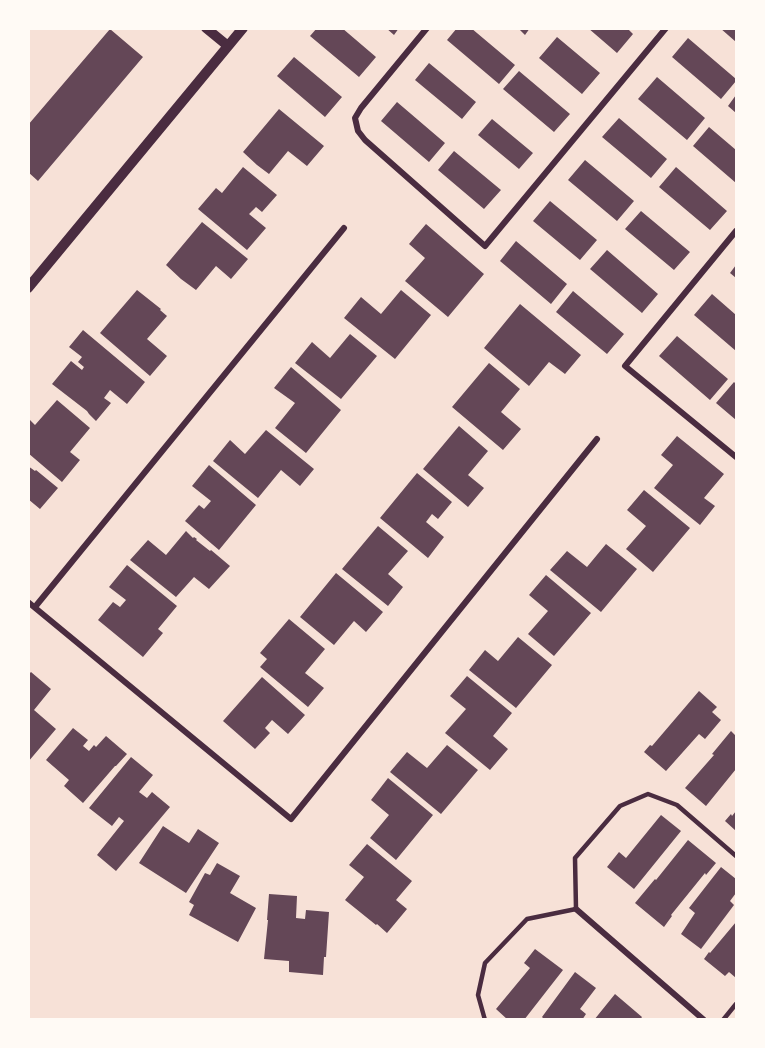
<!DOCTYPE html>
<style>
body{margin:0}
#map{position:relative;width:765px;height:1048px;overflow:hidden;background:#f7e1d7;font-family:"Nunito Sans",sans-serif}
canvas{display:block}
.frame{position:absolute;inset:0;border:30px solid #fffaf5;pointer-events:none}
</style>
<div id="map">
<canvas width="765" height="1048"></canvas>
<div class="frame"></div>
</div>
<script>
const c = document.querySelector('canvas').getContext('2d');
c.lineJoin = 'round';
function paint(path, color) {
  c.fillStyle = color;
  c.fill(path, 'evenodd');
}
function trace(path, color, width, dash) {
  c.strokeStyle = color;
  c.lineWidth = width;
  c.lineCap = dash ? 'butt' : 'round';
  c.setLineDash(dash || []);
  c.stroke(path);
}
const building = new Path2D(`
 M317 28H342L376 57 359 77 310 36Z
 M386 28H399L394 35Z
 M457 28H471L515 65 499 84 447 40Z
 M518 28H530L525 35Z
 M588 28H627L633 34 617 53Z
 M720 28H736V42Z
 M110 29 143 57 38 181 28 172V125Z
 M557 37 600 73 582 94 539 58Z
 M688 38 736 79V81L721 99 672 57Z
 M294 57 342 97 325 117 277 76Z
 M429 63 476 102 462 119 415 80Z
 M519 71 570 114 554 132 503 89Z
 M657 77 705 118 687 140 638 99Z
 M736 95V113L728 106Z
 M397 102 445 143 429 162 381 121Z
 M279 109 324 146 307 166 288 151 269 174 257 165 243 152Z
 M619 118 667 159 651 178 602 137Z
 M492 119 533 153 519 169 478 135Z
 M709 127 736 150V183L693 146Z
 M454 151 501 190 484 209 438 170Z
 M585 160 634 201 617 221 568 180Z
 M243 167 277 195 262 212 256 207 249 214 266 228 247 250 198 209 216 188 222 193Z
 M676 167 727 211 710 230 659 187Z
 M550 201 597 240 580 260 533 221Z
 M641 211 690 252 674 270 625 229Z
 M202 222 248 259 231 279 216 266 196 290 181 279 166 265Z
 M426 224 484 274 448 317 405 281 425 258 409 244Z
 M516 241 567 284 551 304 500 261Z
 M607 250 658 294 642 313 590 269Z
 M736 265V278L730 273Z
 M137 290 161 309 160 310 167 316 147 339 167 356 150 376 100 333Z
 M401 290 431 315 395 359 344 318 361 297 381 314Z
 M573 291 624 334 607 354 556 312Z
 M712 294 736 315V351L694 315Z
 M520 304 581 355 565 374 549 362 529 386 484 348Z
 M83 330 145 382 127 404 110 390 104 398 111 403 96 421 89 414 87 411 52 384 71 361 82 370 84 367 78 362 82 357 69 347Z
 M350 334 377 356 341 399 295 363 312 342 330 358Z
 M677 336 728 379 710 400 659 356Z
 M489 363 520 389 501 412 521 429 503 450 452 407Z
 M291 367 341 410 306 453 275 428 295 403 274 388Z
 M734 382 736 384V420L716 403Z
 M57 400 90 428 70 452 80 460 62 482 28 453V421L30 420 35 425Z
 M459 426 488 451 468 475 484 488 468 507 423 469Z
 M266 430 314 469 300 486 281 470 258 498 213 461 230 440 245 454Z
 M677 436 724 474 704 498 715 506 700 525 654 488 673 465 661 455Z
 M209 465 256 505 219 550 185 521 199 505 204 509 211 501 192 486Z
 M28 466 35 471 36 470 58 488 40 509 28 499Z
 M417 473 452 502 438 519 432 514 426 522 444 537 428 558 380 518Z
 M644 490 690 528 653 572 626 549 646 526 627 510Z
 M378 526 408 551 388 574 403 587 388 606 342 569Z
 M186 531 193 538 194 537 197 539 196 540 210 551 211 550 230 566 209 589 194 577 176 597 130 560 148 540 166 555Z
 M606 544 637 569 601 612 550 570 567 551 587 567Z
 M127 565 177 606 158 629 163 633 143 657 98 620 113 602 120 607 126 600 109 587Z
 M336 573 383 612 366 632 354 621 334 645 300 617Z
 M546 575 591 613 554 656 528 634 548 611 529 595Z
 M289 619 325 649 305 673 324 688 308 707 260 667 267 659 260 653Z
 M518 637 552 665 516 708 469 670 485 650 498 661Z
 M31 672 51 689 34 710 56 729 28 762V675Z
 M467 676 512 713 493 736 508 749 490 770 445 733 466 709 450 696Z
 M262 677 305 715 288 734 272 720 265 728 270 733 255 749 223 721Z
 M699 691 717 707 712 712 721 720 705 739 699 734 666 771 644 752 650 745 652 746Z
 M73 728 88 740 83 746 89 751 94 745 96 747 106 736 127 754 116 766H115L83 803 64 786 69 780 46 760Z
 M731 731 736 736V769L706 806 685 788 714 755 712 754Z
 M447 745 478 770 441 814 390 772 407 752 427 768Z
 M131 757 153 775 139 792 147 798 152 792 170 807 116 871 97 855 124 821 119 817 112 826 89 808Z
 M388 778 433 815 396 860 370 838 389 815 371 800Z
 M736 811V831L725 821 731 814 732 816Z
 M661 815 681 831 634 889 607 867 619 852 626 858Z
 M163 826 189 843 198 829 219 843 186 893 139 863Z
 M688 840 716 863 706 875 705 873 671 915 672 916 664 927 635 903 655 879 656 880Z
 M367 844 412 881 396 900 407 909 387 933 377 924 376 925 345 900 364 877 349 865Z
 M217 863 240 876 230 893 256 908 238 942 189 915 194 905 189 902 205 873 210 875Z
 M721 867 736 879V893L730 901 734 905 701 949 681 934 695 913 689 908Z
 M269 894 297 896 296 918 305 919 306 910 329 912 326 957H324L323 975 289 972V961L264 959 268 920H267Z
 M736 922V978L729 972 725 976 704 959 709 952 710 953Z
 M535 949 563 970 524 1020H508L496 1009 530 968 524 963Z
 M575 972 596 988 580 1009 586 1014 582 1020H545L542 1017Z
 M615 994 642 1017 640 1020H594Z`);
const service = new Path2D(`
 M485 1020 478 995 485 963 527 919 576 909 575 858 620 806 648 794 677 805 736 856
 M723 1020 736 1004`);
const minor = new Path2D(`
 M427 28 361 108 355 118 358 131 365 140 485 246 666 28
 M736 231 625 366 736 457
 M28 602 291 819 597 439
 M35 607 344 228
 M576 909 704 1020`);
const tertiary = new Path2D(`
 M206 28 228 46
 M28 288 243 28`);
paint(building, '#644757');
trace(service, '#4a2c40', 4.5);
trace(minor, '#4a2c40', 6);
trace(tertiary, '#4a2c40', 10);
</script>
